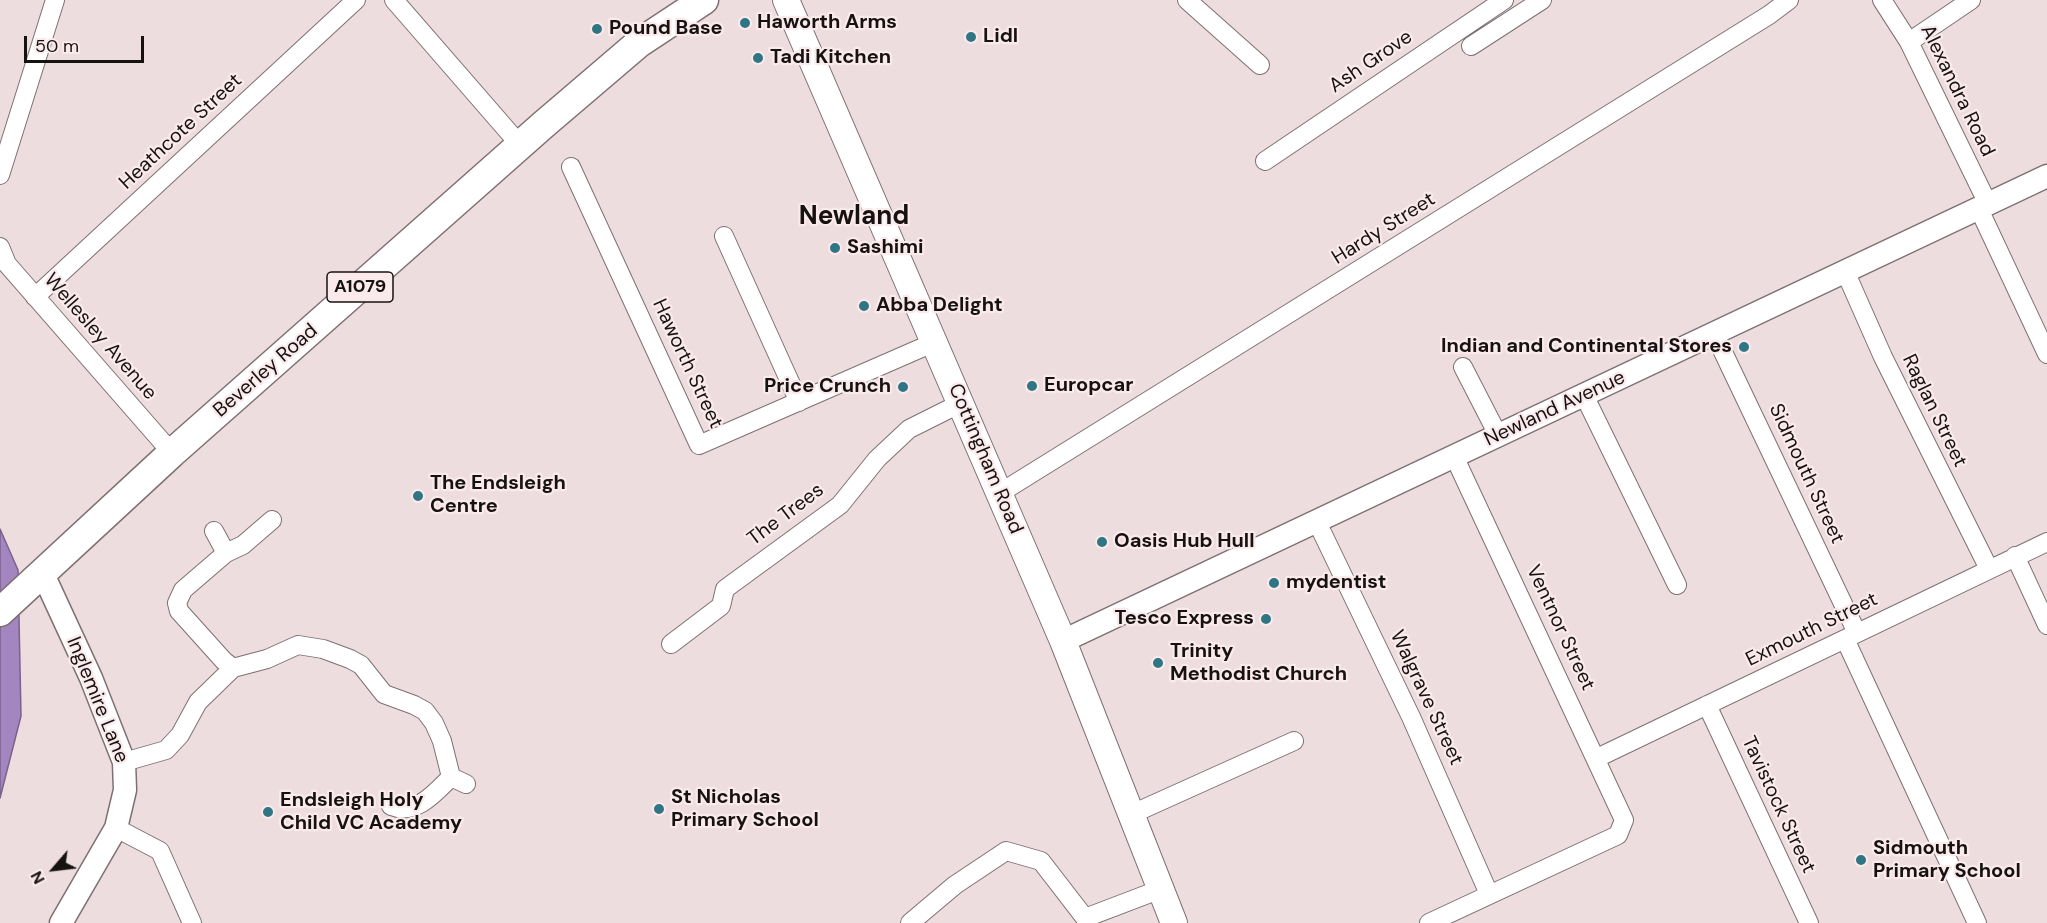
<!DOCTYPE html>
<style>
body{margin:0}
#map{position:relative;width:2047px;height:923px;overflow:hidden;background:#eedddf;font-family:"DM Sans",sans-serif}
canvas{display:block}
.north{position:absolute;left:24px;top:839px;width:60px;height:60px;-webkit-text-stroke:4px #fbeaec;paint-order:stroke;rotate:242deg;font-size:16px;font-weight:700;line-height:24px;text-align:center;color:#171212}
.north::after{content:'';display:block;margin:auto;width:21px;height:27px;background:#171212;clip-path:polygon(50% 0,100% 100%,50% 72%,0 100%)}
.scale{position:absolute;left:24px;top:36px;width:120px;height:27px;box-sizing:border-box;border:3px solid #171212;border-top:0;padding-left:8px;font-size:18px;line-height:21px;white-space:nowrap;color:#171212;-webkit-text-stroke:4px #fbeaec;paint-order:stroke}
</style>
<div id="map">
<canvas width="2047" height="923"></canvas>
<div class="north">N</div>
<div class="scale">50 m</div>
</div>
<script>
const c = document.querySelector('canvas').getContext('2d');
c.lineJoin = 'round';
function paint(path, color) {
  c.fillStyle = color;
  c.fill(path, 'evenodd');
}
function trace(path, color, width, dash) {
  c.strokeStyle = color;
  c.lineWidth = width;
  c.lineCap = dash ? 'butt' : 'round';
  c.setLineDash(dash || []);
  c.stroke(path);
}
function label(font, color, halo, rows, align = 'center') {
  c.font = font + ' "DM Sans",sans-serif';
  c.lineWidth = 4.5;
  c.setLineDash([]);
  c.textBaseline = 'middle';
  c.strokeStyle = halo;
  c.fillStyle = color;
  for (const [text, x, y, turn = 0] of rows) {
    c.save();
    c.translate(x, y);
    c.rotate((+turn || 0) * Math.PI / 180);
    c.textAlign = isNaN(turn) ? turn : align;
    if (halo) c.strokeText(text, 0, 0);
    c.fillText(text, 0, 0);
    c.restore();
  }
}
const water = new Path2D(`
 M0 529 18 570 21 716 0 798Z`);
const minor = new Path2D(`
 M394 0 520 145
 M1187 0 1260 65
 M1882 0 1909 42 1988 204
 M1909 42 1971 0
 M1471 46 1542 0
 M1265 161 1504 0
 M571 167 699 445 935 342
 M0 175 55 0
 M1979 209 2047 354
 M724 236 799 402
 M0 247 7 264 172 453
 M1845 271 1883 357 1989 569
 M35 297 356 0
 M1714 333 1857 633
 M1463 367 1499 437
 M1584 395 1677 585
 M1000 493 1769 15 1789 0
 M1317 522 1411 717 1489 894
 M214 531 226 553 243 545 272 520
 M226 553 183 590 177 603 179 611 224 661 233 668 267 659 298 645 323 649 350 659 361 665 384 694 414 705 425 711 434 723 442 741 451 777
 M2015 556 2047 625
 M1845 639 1977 923
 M671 644 721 606 725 589 840 505 877 459 909 429 961 403
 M1707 705 1809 923
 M1597 758 2047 542
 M124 762 166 750 180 735 198 702 233 668
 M391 806C416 816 435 793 451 777L466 784
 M1132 814 1294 741
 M116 828 160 851 192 923
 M910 923 955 885 1006 851 1041 861 1085 918 1161 889
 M1429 923 1618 835 1624 820 1454 456`);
const tertiary = new Path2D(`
 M43 574 91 678 124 762 125 790 116 828 61 923
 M1063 641 2047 176`);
const secondary = new Path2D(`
 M786 0 1063 641 1174 923`);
const primary = new Path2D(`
 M0 612 172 453 543 125 639 43 704 0`);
const markers = [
 [745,23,6,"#307584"],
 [597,29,6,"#307584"],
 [971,37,6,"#307584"],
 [758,58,6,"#307584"],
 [835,248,6,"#307584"],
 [864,306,6,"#307584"],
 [1744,347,6,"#307584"],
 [1032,386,6,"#307584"],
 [903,387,6,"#307584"],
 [418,496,6,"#307584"],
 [1102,542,6,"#307584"],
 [1274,583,6,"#307584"],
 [1266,619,6,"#307584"],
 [1158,663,6,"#307584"],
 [659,809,6,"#307584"],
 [268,812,6,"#307584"],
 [1861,860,6,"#307584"]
];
const shields = [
 [360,287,66]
];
const shieldNames = [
 ["A1079",360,287]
];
const poiNames = [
 ["Haworth Arms",757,23],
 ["Pound Base",609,29],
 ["Lidl",983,37],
 ["Tadi Kitchen",770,58],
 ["Sashimi",847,248],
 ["Abba Delight",876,306],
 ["Indian and Continental Stores",1732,347,"right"],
 ["Europcar",1044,386],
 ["Price Crunch",891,387,"right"],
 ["The Endsleigh",430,484],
 ["Centre",430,507],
 ["Oasis Hub Hull",1114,542],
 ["mydentist",1286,583],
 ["Tesco Express",1254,619,"right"],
 ["Trinity",1170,652],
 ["Methodist Church",1170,675],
 ["St Nicholas",671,798],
 ["Primary School",671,821],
 ["Endsleigh Holy",280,801],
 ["Child VC Academy",280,824],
 ["Sidmouth",1873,849],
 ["Primary School",1873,872]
];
const streetNames = [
 ["Ash Grove",1371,62,-34],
 ["Alexandra Road",1957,91,64],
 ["Heathcote Street",181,132,-43],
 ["Hardy Street",1384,229,-32],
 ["Wellesley Avenue",100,337,49],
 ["Haworth Street",687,364,65],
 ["Beverley Road",266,371,-41],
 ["Newland Avenue",1555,409,-25],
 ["Raglan Street",1934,411,64],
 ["Cottingham Road",985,459,67],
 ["Sidmouth Street",1806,474,65],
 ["The Trees",786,515,-37],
 ["Ventnor Street",1560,628,65],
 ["Exmouth Street",1812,630,-26],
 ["Walgrave Street",1426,698,65],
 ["Inglemire Lane",97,700,68],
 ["Tavistock Street",1778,805,65]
];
const districtNames = [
 ["Newland",854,217]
];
paint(water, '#a385c0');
trace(water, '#79628c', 1.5);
trace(minor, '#7e7072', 20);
trace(tertiary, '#7e7072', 25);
trace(secondary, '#7e7072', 28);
trace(primary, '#7e7072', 31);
trace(minor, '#fff', 18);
trace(tertiary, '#fff', 22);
trace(secondary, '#fff', 26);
trace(primary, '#fff', 28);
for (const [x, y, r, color] of markers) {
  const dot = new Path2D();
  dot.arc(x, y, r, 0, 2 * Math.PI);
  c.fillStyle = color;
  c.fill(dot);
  trace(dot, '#fbeaec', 2);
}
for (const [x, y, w] of shields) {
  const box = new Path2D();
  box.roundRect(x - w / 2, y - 15, w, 30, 4.5);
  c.fillStyle = '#fbeaec';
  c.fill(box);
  trace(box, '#171212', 1.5);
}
label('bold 18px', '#171212', null, shieldNames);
label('bold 20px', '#171212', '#fbeaec', poiNames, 'left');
label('20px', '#171212', '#fbeaec', streetNames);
label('bold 26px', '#171212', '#fbeaec', districtNames);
</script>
